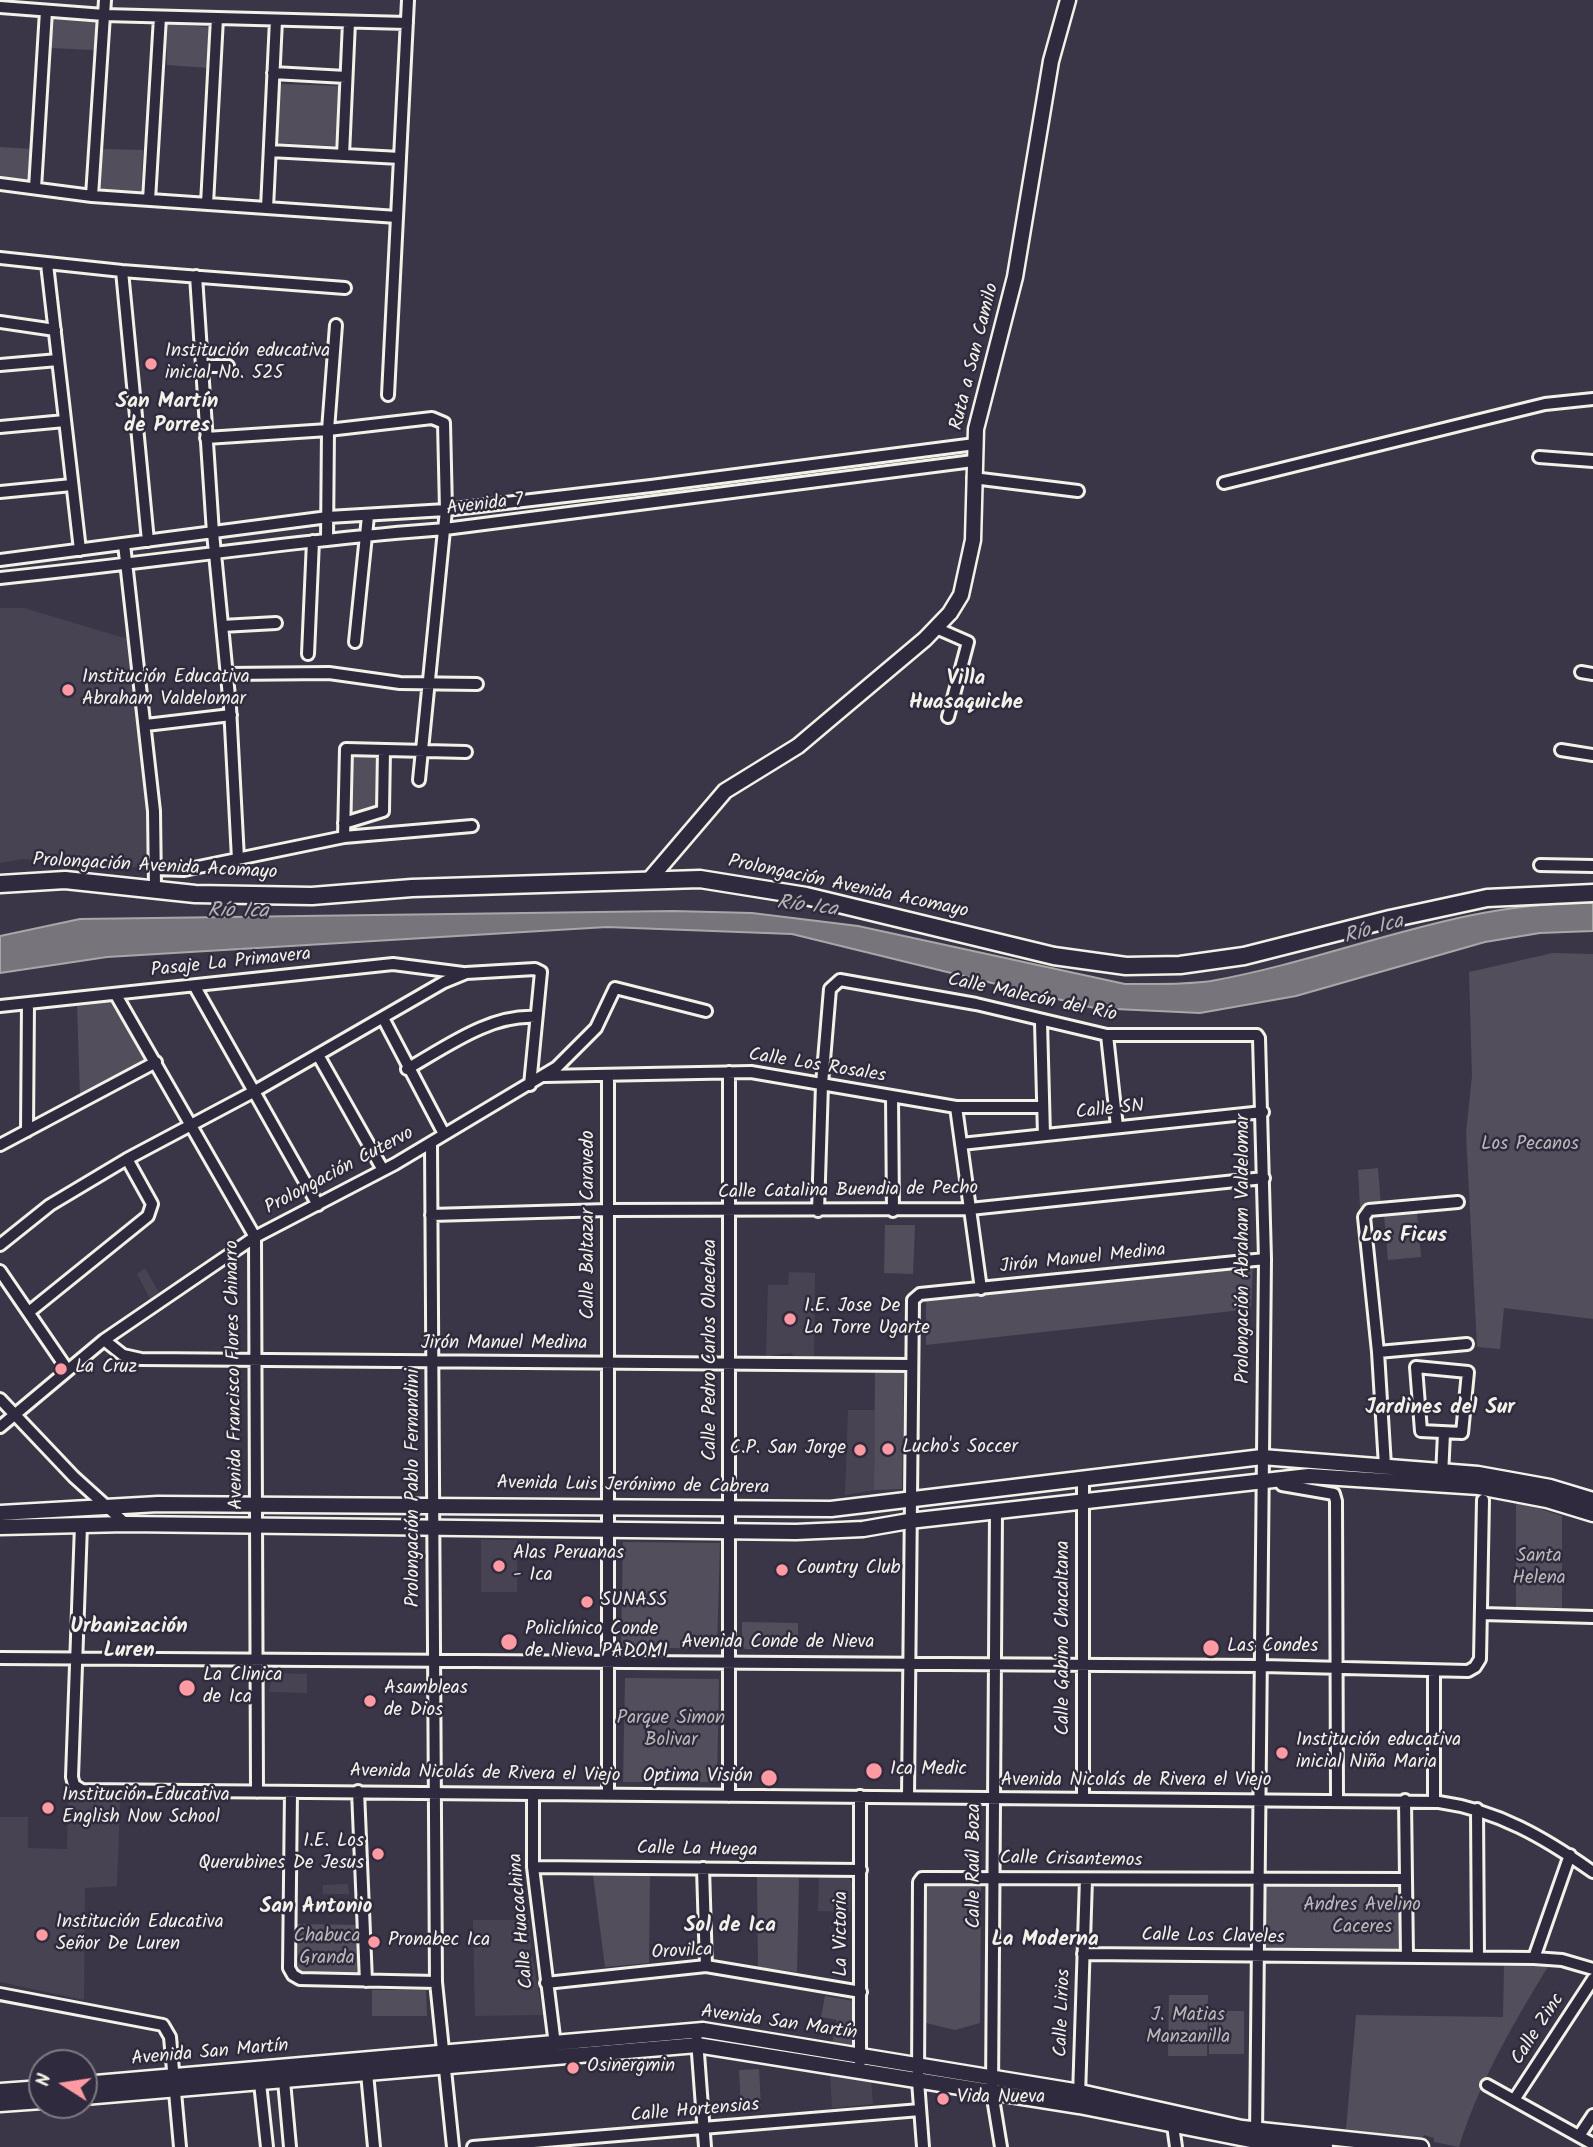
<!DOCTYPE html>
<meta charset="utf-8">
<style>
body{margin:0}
#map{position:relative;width:1593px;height:2147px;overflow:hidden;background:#3b3647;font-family:Kalam,sans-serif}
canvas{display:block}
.north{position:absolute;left:28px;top:2049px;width:70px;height:70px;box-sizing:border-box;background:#2f2a3d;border:2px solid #7e7a81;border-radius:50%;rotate:282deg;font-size:19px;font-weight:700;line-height:28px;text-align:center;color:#f4f1e8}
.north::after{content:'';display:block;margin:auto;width:24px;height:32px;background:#ff9aa2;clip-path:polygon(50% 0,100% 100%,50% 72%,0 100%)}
</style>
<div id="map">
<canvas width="1593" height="2147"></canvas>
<div class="north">N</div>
</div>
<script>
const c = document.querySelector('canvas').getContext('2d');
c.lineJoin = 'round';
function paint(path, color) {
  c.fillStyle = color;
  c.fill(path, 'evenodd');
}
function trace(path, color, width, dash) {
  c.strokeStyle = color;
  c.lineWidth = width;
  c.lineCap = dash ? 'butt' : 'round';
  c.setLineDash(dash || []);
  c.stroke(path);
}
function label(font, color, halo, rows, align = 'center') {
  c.font = font + ' Kalam,sans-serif';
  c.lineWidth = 5;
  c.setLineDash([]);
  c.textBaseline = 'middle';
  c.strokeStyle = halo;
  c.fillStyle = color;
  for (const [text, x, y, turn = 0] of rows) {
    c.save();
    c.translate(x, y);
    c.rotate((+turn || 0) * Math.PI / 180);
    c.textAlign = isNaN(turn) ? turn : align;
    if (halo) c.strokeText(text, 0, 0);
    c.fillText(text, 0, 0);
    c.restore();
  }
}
const built = new Path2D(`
 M0 608H24L131 640 147 807 148 868 22 859 0 863Z
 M145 1268 159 1293 150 1299 137 1274Z
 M789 1272 815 1273 814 1357 794 1356 791 1353 766 1356 768 1285H788Z
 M848 1410H875L874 1490 845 1495Z
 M481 1540H517V1592H481Z
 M272 1673 307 1674V1693L269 1692Z
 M68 1800 120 1801 117 1886 85 1888 84 2000 0 1982V1817H28V1848L67 1849Z
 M819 1877 848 1878 852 1882 851 1912 818 1911Z
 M348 1884 349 1894H323V1885Z
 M473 1920H529L531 1948 528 1952 532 1956 543 2015 475 2016Z
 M830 2072 871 2080 873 2104 832 2108Z`);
const green = new Path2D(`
 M53 16 97 19 95 50 50 48Z
 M166 24 208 27 209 68 167 65Z
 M279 84 341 86 335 146 278 143Z
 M0 147 32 149 31 182 0 179Z
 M102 149 143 150 141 195 98 191Z
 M379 756 378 807 348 816 351 757Z
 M1553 953 1593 954V1319L1504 1308 1500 1349 1477 1347 1466 1133 1472 1076 1469 972Z
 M111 1000 144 1060 80 1096 77 1004Z
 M1378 1168 1381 1206 1360 1207 1358 1170Z
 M1417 1212 1421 1257 1388 1260 1384 1215Z
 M885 1225H915L913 1274 884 1273Z
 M1253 1266 1251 1309 926 1345V1301Z
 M875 1371 904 1372 902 1489 874 1490Z
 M1516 1501 1562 1516V1608L1516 1607Z
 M623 1542 720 1543 717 1649 621 1647Z
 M742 1622 798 1623V1649H745L742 1645Z
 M625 1678 719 1679 717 1782H623Z
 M593 1875 650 1876 649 1963 605 1967Z
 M757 1877 799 1878 797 1972 758 1967Z
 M925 1885H981L980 2023 955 2030 926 2023Z
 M1399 1885V1949L1264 1952 1266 1886Z
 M297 1924 357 1925 359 1974 297 1973Z
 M1549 1965C1514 2022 1479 2082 1459 2147L1434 2142V2138L1424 2135 1422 2138 1346 2129 1356 2015 1503 2017 1504 1966Z
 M372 1990H426L427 2016H372Z
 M1169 1995H1208L1207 2056H1168Z
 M825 1996 854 2001 855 2044 851 2047 832 2044 837 2020 821 2017Z
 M1209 2011H1244V2054H1209Z
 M759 2069 761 2107 741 2108 739 2070Z`);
const water = new Path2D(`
 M1593 903V931L1540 933 1485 942 1296 996 1200 1013 1094 1008 792 934 607 927 107 957 0 973V936L80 919 673 911 752 913 858 926 1125 984C1154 984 1183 985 1211 981 1340 958 1460 900 1593 903Z`);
const street = new Path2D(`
 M0 7 104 15 407 23
 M273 73 346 77
 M270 151 400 158
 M343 155 349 22
 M0 184 92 196 397 217
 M35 188 46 11
 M92 196 105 0
 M149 200 160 17
 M207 204 217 18
 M267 208 276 20
 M0 258 122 271 345 288
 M47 264 80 550
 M122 271 148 541
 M196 276 213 533 230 707 238 859
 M0 322 55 330
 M336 325 328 430 432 418 444 423 446 510 419 780
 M0 365 58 360
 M202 366H228
 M388 395 408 0
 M0 427 65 421
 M206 438 328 430 327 539
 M1539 457 1593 461
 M973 478 1078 491
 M1224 483 1545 404 1593 399
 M0 492 72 485
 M124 544 154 811 155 887
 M0 560 328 517 446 510 651 486 975 444
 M0 578C148 563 296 540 445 529L973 461
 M222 626 276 623
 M936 628 968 642 948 717
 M355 642 368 516
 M308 654 313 541
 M1581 672 1593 674
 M227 674 329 673 400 683 477 684
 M146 725 231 715
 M1561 750 1593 755
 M344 823 383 811 384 750
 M344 837 346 749 466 752
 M1540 865 1593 866
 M156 869 184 870 344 837 472 826
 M195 987 318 1205
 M116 995 255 1237 257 1792
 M0 1006 393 964 463 973
 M383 1018 444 1134
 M1041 1022 1044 1135
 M1107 1035 1117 1127
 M318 1055 383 1170
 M407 1069C446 1047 490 1014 536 1017
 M729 1072V1796
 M544 1076 751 1072 956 1107H1043
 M608 1076V1794
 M892 1097 893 1211
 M956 1107 981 1289
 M27 1131 28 1003
 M431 1143 436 1982 453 2147
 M961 1144 1263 1112
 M0 1145 156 1062
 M818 1211 822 1084 830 989 840 980 976 1004 1107 1035H1257L1259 1038 1265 1259 1256 2136
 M431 1215 608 1210 970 1209 1264 1178
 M0 1245 50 1205 127 1159 255 1091 444 982 466 973 535 969 541 972 530 1085
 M0 1271 67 1369
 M29 1312 148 1216 152 1204 127 1159
 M104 1340 123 1355 141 1359 910 1365
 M1378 1352 1467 1344
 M1416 1367 1468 1372 1462 1433 1421 1431Z
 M0 1399 74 1477 126 1524
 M0 1427 104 1340 255 1237 395 1164 557 1067 596 1028 615 988 706 1011
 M1385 1466 1378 1352 1364 1217 1369 1210 1458 1202
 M1442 1476 1444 1433
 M1277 1478 1282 1485 1334 1494 1336 1501 1337 1800
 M996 1513 992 2092 1001 2147
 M81 1525 72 1777 74 1785 82 1790 1439 1802C1497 1810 1545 1838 1593 1872
 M1482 1614 1593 1617
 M0 1658 1262 1666 1468 1671 1475 1667 1480 1659 1483 1500
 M358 1791 366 1981
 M291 1792 289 1968 293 1975 300 1979 436 1982
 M533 1794V1867L555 2045
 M908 1796 913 1300 920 1294 1265 1259
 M1083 1797V1479
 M1405 1800 1407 1957
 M1434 1801V1671
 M1477 1809 1478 1957
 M533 1867 861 1870
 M703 1868 706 1966
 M1083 1954 1534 1958 1562 1960 1593 1969
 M1534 1958 1570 1855
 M546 1983 706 1966 861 1992
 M0 1994 163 2025 170 2037 180 2147
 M697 2040 705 2147
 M860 2062V1796
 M367 2073 374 2147
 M284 2081 290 2147
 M260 2083 267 2147
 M1487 2085 1593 2144
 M1079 2096 1086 1879
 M1514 2100 1593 1979
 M1172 2118 1176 2147
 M1579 2136 1593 2115
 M473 2147 920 2110
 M923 2147 918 2081 919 1882 922 1878 1406 1879`);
const secondary = new Path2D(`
 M649 880 725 791 798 746 824 724 925 639 950 613 961 595 973 540 976 429 1015 277 1051 61 1068 0
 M0 1513 158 1504 831 1509 1262 1457 1478 1474 1550 1487 1593 1500
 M0 1527 126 1524 796 1532 863 1529 909 1521 1309 1476 1479 1487 1547 1500 1593 1514
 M84 2084 703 2030 1080 2092 1242 2128 1421 2147
 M0 2091 42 2088
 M84 2097 697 2045 1079 2106 1256 2141 1325 2147
 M0 2104 42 2101`);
const primary = new Path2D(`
 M0 884 65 880 195 894 312 896 412 888 700 879 806 896 1054 956 1126 966 1180 965 1244 956 1390 919 1487 898 1593 893`);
const markers = [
 [151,364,7,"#ff9aa2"],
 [68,690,7,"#ff9aa2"],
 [790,1319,7,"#ff9aa2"],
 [61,1369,7,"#ff9aa2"],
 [888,1449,7,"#ff9aa2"],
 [860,1450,7,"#ff9aa2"],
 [499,1566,7,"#ff9aa2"],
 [782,1570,7,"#ff9aa2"],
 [587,1602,7,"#ff9aa2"],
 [509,1642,9,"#ff9aa2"],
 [1211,1648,9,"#ff9aa2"],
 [187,1688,9,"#ff9aa2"],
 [370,1701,7,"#ff9aa2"],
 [1282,1753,7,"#ff9aa2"],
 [874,1771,9,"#ff9aa2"],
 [769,1778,9,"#ff9aa2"],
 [48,1808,7,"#ff9aa2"],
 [378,1854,7,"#ff9aa2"],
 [42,1935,7,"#ff9aa2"],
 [374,1942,7,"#ff9aa2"],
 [573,2068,7,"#ff9aa2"],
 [943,2099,7,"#ff9aa2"]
];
const poiNames = [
 ["Institución educativa",165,353],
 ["inicial No. 525",165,375],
 ["Institución Educativa",82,679],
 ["Abraham Valdelomar",82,701],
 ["I.E. Jose De",804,1308],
 ["La Torre Ugarte",804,1330],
 ["La Cruz",75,1369],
 ["Lucho's Soccer",902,1449],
 ["C.P. San Jorge",846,1450,"right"],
 ["Alas Peruanas",513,1555],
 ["- Ica",513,1577],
 ["Country Club",796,1570],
 ["SUNASS",601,1602],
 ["Policlínico Conde",525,1631],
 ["de Nieva PADOMI",525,1653],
 ["Las Condes",1227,1648],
 ["La Clinica",203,1677],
 ["de Ica",203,1699],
 ["Asambleas",384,1690],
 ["de Dios",384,1712],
 ["Institución educativa",1296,1742],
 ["inicial Niña Maria",1296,1764],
 ["Ica Medic",890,1771],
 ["Optima Visión",753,1778,"right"],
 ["Institución Educativa",62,1797],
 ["English Now School",62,1819],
 ["I.E. Los",364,1843,"right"],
 ["Querubines De Jesus",364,1865,"right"],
 ["Institución Educativa",56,1924],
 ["Señor De Luren",56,1946],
 ["Pronabec Ica",388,1942],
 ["Osinergmin",587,2068],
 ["Vida Nueva",957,2099]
];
const streetNames = [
 ["Ruta a San Camilo",976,357,-76],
 ["Avenida 7",485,506,-7],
 ["Prolongación Avenida Acomayo",155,868,3],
 ["Prolongación Avenida Acomayo",848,888,12],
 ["Pasaje La Primavera",231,964,-6],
 ["Calle Malecón del Río",1032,999,12],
 ["Calle Los Rosales",817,1067,9],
 ["Calle SN",1110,1111,-6],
 ["Prolongación Cutervo",340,1172,-28],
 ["Calle Catalina Buendia de Pecho",848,1192,-1],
 ["Calle Baltazar Caravedo",590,1225,-90],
 ["Prolongación Abraham Valdelomar",1245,1249,-90],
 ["Jirón Manuel Medina",1083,1260,-6],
 ["Jirón Manuel Medina",504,1345],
 ["Calle Pedro Carlos Olaechea",712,1350,-90],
 ["Avenida Francisco Flores Chinarro",236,1375,-91],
 ["Avenida Luis Jerónimo de Cabrera",633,1487,1],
 ["Prolongación Pablo Fernandini",415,1488,-90],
 ["Calle Gabino Chacaltana",1065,1638,-90],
 ["Avenida Conde de Nieva",778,1644],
 ["Avenida Nicolás de Rivera el Viejo",485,1775,1],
 ["Avenida Nicolás de Rivera el Viejo",1136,1782],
 ["Calle La Huega",697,1851,1],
 ["Calle Crisantemos",1071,1861,1],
 ["Calle Raúl Boza",976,1866,-90],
 ["Calle Huacachina",523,1921,-95],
 ["La Victoria",843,1934,-90],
 ["Calle Los Claveles",1213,1938,1],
 ["Orovilca",682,1953,-3],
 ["Calle Lirios",1064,2013,-88],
 ["Avenida San Martín",779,2024,8],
 ["Calle Zinc",1539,2030,-57],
 ["Avenida San Martín",210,2054,-5],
 ["Calle Hortensias",695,2112,-5]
];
const parkNames = [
 ["Los Pecanos",1530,1146],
 ["Santa",1539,1558],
 ["Helena",1539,1580],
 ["Parque Simon",671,1720],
 ["Bolivar",671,1742],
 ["Andres Avelino",1362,1907],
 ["Caceres",1362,1929],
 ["Chabuca",327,1938],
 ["Granda",327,1960],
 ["J. Matias",1188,2017],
 ["Manzanilla",1188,2039]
];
const neighbourhoodNames = [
 ["San Martín",167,403],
 ["de Porres",167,427],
 ["Villa",966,680],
 ["Huasaquiche",966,704],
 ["Los Ficus",1404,1237],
 ["Jardines del Sur",1440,1409],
 ["Urbanización",129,1628],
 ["Luren",129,1652],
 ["San Antonio",316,1908],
 ["Sol de Ica",730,1927],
 ["La Moderna",1045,1941]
];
const waterNames = [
 ["Río Ica",807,908,7],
 ["Río Ica",238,913,1],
 ["Río Ica",1374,931,-16]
];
paint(built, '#484352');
paint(green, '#534e5c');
paint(water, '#78747b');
trace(water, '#aaa6a7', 2);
trace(street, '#f4f1e8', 16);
trace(secondary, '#f4f1e8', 19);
trace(primary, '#f4f1e8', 21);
trace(street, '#2f2a3d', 10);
trace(secondary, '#2f2a3d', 14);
trace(primary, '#2f2a3d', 16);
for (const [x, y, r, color] of markers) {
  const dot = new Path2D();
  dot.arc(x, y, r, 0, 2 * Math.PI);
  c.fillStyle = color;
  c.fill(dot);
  trace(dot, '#2f2a3d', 2.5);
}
label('19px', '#f4f1e8', '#2f2a3d', poiNames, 'left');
label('19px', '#f4f1e8', '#2f2a3d', streetNames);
label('19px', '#bcb8b7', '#2f2a3d', parkNames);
label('bold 21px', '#f4f1e8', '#2f2a3d', neighbourhoodNames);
label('italic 21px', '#b6b2b2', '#2f2a3d', waterNames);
</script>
